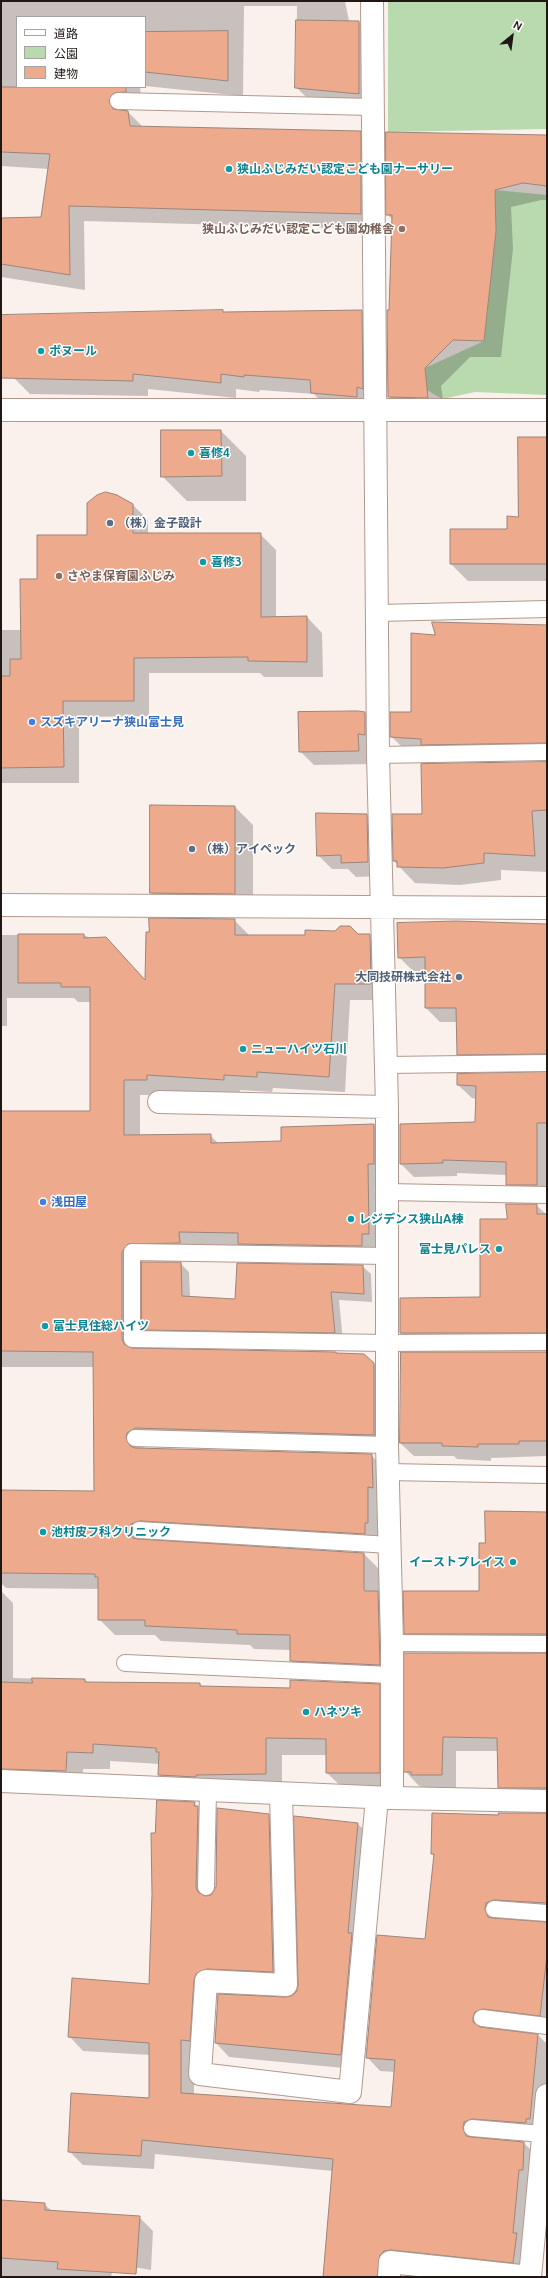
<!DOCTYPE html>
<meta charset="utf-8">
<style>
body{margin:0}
#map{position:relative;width:548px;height:2278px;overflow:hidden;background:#fbf1ec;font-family:Ubuntu,"Noto Sans JP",sans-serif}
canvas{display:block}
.frame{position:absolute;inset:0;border:2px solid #211815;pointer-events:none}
.legend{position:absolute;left:16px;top:16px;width:130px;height:72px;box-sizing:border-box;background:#fff;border:1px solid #a6a3a1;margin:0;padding:5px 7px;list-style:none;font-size:12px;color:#211815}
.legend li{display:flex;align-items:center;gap:8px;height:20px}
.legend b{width:20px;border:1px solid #a6a3a1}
.north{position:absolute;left:492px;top:16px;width:40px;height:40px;-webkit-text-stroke:3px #fff;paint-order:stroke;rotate:29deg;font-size:11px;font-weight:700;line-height:16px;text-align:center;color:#211815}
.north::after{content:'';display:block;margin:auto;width:14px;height:18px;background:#211815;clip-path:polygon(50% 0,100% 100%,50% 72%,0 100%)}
</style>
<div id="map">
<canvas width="548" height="2278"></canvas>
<div class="frame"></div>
<ul class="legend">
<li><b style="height:5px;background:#fff"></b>道路</li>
<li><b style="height:11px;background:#b9d9af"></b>公園</li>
<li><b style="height:11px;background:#eeaa8d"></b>建物</li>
</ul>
<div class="north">N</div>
</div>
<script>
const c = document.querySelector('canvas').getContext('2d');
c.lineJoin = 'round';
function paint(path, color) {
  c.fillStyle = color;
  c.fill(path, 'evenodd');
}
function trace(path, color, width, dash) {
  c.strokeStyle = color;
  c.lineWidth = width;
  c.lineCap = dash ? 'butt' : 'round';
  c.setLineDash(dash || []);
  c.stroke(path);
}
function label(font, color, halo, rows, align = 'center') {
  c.font = font + ' Ubuntu,"Noto Sans JP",sans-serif';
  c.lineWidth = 3;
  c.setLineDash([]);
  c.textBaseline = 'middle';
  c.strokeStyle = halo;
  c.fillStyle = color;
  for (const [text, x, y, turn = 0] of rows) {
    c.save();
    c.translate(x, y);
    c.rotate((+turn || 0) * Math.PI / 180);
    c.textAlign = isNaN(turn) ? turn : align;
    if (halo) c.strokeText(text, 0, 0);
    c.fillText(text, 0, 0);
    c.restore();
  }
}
const green = new Path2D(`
 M388 1H547V129L388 132Z
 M495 190 547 195V395L475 392 442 399 427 390 425 368 484 341 496 231Z`);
const shadow = new Path2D(`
 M1 1H345L349 21 359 22 375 37 374 109 312 103 296 87 297 6H244L243 96 145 86V17H17V87H140L142 107 129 108 127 111 143 127 360 132 376 148V229L84 221 85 290 1 277V219L42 218 49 169 1 166Z
 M547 136V200H541L511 207 513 249 501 357H470L441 386 445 414 406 413 389 396 392 219 387 214Z
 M222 311 225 313 362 311 377 327 378 404 327 408 314 394 260 390 259 392 236 389V398L148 389V396L30 394 14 378 1 374V315Z
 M221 431 246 456V501H187L162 476Z
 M547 438V581H468L451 564V530H508L519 518Z
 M132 504 148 520V534H260L276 550V618L307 617 322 633 323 677H264L260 673H149V716L79 717V783H1V630H21L38 580 88 536Z
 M547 626V759L408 753 391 736 412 713 436 636Z
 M365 713 379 727 372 764 314 765 300 751Z
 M547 763V872L501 870V880L460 885 415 883 394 861 393 815H423Z
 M235 807 253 825V912H169L151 893Z
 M317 814 367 815 380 829 382 876 356 877 348 869H332L318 855Z
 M234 920 250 936 370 935 386 951V1000H350L345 1092 273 1088 272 1092 240 1090V1095L162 1091V1095H140V1136L210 1135 219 1144 282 1142V1128L374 1125 390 1141 384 1249 144 1259 138 1268 139 1350 374 1364 390 1380V1451L151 1444 142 1449 371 1455 387 1471 384 1538 156 1536 145 1541 364 1554 380 1570 379 1594 394 1608 395 1680 307 1676 291 1661V1650L254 1649 250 1645 161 1641 155 1635H115L99 1619V1589L6 1588 1 1583V1491L95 1492 94 1367H1V1112H91V1002H78L74 998H7V1026H1V935H84L121 954 146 981Z
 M547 933V1067L471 1068 458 1054 457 1022H440L426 1008V971H413L399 957Z
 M547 1074V1199L521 1198 507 1184V1175L457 1173V1176L414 1177 400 1163 476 1123 477 1099 472 1098 458 1085Z
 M536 1205 547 1215V1346L415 1347 401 1333 481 1298 508 1220Z
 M180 1263 189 1272 190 1297 236 1300 362 1266 371 1274 372 1302 339 1300 343 1341 151 1338 142 1329Z
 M547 1353V1456L491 1458V1461L457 1459 454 1456H414L400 1443Z
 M547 1513V1648L419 1647 405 1633 480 1592 486 1544Z
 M1 1591 13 1603V1678L85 1680 88 1683 200 1684 204 1688 291 1689 379 1685 396 1702V1789L345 1790 327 1773V1755H282V1791L176 1792 159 1775 160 1764 110 1761V1769H83V1788L2 1786 1 1812Z
 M406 1654H547V1801H513L499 1787 498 1751H456V1789L426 1788 419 1786 406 1772Z
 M194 1803 211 1821 210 1896 215 1893 269 1815 282 1828 286 1985 209 1987 194 2053V2095L392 2108 395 2072 380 2071 367 2057 426 1940 435 1857 432 1854 500 1816 547 1814V1916L509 1913 499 1918V1920L547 1925V2028L493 2022 488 2028 539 2036 547 2044V2109L545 2132H487L477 2137V2139L524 2143 538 2157 527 2276 406 2263 392 2277H323L333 2171 155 2154 154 2169 83 2165 69 2151 150 2099V2055L83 2051 70 2037 150 1985 156 1834Z
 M358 1824 372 1838 354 2069 229 2057 216 2043 285 1998 293 1997 298 1991Z
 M1 2201 44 2204 52 2211 139 2217 153 2231 151 2270 114 2264 111 2277H1Z`);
const building = new Path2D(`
 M296 20 359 21V94L295 88Z
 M228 31V81L145 72V32Z
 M1 87H126V92L114 93 109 101 113 109 128 111 130 126 361 131V214L69 206 70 275 1 264V218L41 217 50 154 1 152Z
 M386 132 547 135V186L523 183 495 190 496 231 484 341 453 340 425 368 428 398 388 397 387 310H389L392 215H386Z
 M223 310V312L362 310 363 389 357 387V397L311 393 310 380 244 375V377L221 374V383L133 374V381L1 378V315Z
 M161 430H221L222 476 161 477Z
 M518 437H547V564H450V529H507V516L518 517Z
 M106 492 117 495 133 504V533H261V617L307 616V662L248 661V657L134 658V701H63L64 767 1 768V676H10V659H21L20 579H37V535H87V503L97 495Z
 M432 622 547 625V743L421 745V739L390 737V712H411V633L435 635Z
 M358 711 365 712V735L358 734 359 751 299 752 298 712Z
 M547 762V810L532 811 535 856 484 853V863L443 868 397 867V861H393L392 814H422L421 764Z
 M150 805 235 806V894L150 893Z
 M316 813 367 814 368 862 341 863V855L317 856Z
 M149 918 235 919V935H305V930L335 931 340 926H350L358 934H370L371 984H335L329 1077 257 1072V1077L224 1075V1080L147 1075V1080H124V1135L211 1134V1143L281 1141V1127L374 1124V1164H368L369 1234H362V1246L238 1244V1233L179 1232 180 1243 128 1244 122 1252V1339L124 1344 132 1348 336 1352V1353L364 1354 374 1363V1435L135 1428 127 1433 126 1438 130 1446 135 1448 372 1454 373 1488 368 1487V1523H365V1534L140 1521 131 1524 130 1530 133 1538 138 1539 364 1553V1589L365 1591H378L380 1665 290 1661V1635L237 1634V1630L145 1626V1620H98V1577H95V1574L1 1573V1490L94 1491 93 1352 1 1351V1111H90V987H61V983H18V934H84V938L106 937 145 980 146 932H149Z
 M457 921 547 924V1054L457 1055 456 1008H425V957L398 958 397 923Z
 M547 1072V1123H537V1185H506V1162L443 1160V1163L400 1164V1124L475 1122 476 1086 457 1085V1074Z
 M506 1204H537V1214H547V1333H400V1298L480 1297V1219H507Z
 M142 1262H181L182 1296 235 1299 237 1263 363 1265 364 1294 331 1292 335 1333 142 1330Z
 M401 1352H547V1441H519V1444H478V1447L442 1446V1443H400Z
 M485 1511 547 1512V1634H404L403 1591H479V1543H485Z
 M404 1653H547V1788H498L497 1738 443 1737 442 1775H411V1772H404Z
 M32 1678 85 1679V1682L200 1683V1686L290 1688V1680L380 1684V1773H326V1739L266 1738V1774L196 1775V1777L158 1775 159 1752H156V1748L93 1744V1753L67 1752 66 1771 1 1769V1682L32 1683Z
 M157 1800 195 1802 194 1806H198L196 1887 198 1892 205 1896 211 1895 216 1887 217 1808 269 1814 273 1972 207 1969 196 1974 194 1980 190 2041 181 2040V2093L391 2107 395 2060 366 2058 377 1935 425 1939 434 1854H431L432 1813 499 1815 498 1813H547V1903L494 1900 486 1903 485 1909 488 1917 493 1918 547 1922V1955L540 2016 483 2009 475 2012 473 2017V2022L480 2027 538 2034 530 2119H526V2123L472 2119 464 2122 463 2128 466 2136 471 2137 524 2142 523 2170H519L513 2233H517L513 2263 391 2250 384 2251 380 2255 377 2277H323L333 2159 142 2140 141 2156 68 2152 71 2093 149 2098V2043L68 2037 72 1978 149 1984 152 1894 151 1833H155Z
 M294 1816 358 1823 348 1933H352L341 2055 215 2043 218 1994 285 1997 292 1996 297 1991 298 1985Z
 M1 2200 45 2203V2210L140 2216 136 2274 57 2269 58 2262 1 2258Z`);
const service = new Path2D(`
 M118 101 372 107
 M378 613 547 609
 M378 755 547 752
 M386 1065 547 1063
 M386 1192 547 1195
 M387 1256 132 1252V1339L386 1343 547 1342
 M135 1438 387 1445
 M387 1472 547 1475
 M139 1530 390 1545
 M392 1643 547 1644
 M125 1663 391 1675
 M206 1887 208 1791
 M494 1909 547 1913
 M482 2018 547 2026
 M472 2128 542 2134`);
const minor = new Path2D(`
 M372 1 378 755 387 1107V1445L392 1643V1798
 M1 410H547
 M1 905 547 908
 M159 1102 387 1107
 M1 1781 392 1798 547 1801
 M281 1794 286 1985 206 1981 200 2074 350 2092 377 1798
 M389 2277 390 2262 530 2277
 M530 2277 547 2095`);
const markers = [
 [229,169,4,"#0f9aa8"],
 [402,229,4,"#8d6e63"],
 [41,351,4,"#0f9aa8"],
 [191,453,4,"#0f9aa8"],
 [110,523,4,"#5c6f8a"],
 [203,562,4,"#0f9aa8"],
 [59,576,4,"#8d6e63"],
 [32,722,4,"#3f7fe0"],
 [192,849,4,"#5c6f8a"],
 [459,977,4,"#5c6f8a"],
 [243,1049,4,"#0f9aa8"],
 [43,1202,4,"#3f7fe0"],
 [351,1219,4,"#0f9aa8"],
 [499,1249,4,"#0f9aa8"],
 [45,1326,4,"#0f9aa8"],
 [43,1532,4,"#0f9aa8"],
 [513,1562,4,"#0f9aa8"],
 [306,1712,4,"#0f9aa8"]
];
const cultureNames = [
 ["狭山ふじみだい認定こども園ナーサリー",237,169],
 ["ボヌール",49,351],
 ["喜修4",199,453],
 ["喜修3",211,562],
 ["ニューハイツ石川",251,1049],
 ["レジデンス狭山A棟",359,1219],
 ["富士見パレス",491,1249,"right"],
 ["富士見住総ハイツ",53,1326],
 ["池村皮フ科クリニック",51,1532],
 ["イーストプレイス",505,1562,"right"],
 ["ハネツキ",314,1712]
];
const educationNames = [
 ["狭山ふじみだい認定こども園幼稚舎",394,229],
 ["さやま保育園ふじみ",67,576,"left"]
];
const serviceNames = [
 ["（株）金子設計",118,523],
 ["（株）アイペック",200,849],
 ["大同技研株式会社",451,977,"right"]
];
const shopNames = [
 ["スズキアリーナ狭山富士見",40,722],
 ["浅田屋",51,1202]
];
paint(green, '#b9d9af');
paint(shadow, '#0003');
paint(building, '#eeaa8d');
trace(building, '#9b847a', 1);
trace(service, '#b1998f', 18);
trace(minor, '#b1998f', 24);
trace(service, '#fff', 16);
trace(minor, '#fff', 22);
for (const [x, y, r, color] of markers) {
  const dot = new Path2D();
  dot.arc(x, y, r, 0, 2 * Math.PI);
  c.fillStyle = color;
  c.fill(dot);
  trace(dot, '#fff', 1.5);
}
label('bold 12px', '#0d838f', '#fff', cultureNames, 'left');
label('bold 12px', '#785e54', '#fff', educationNames, 'right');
label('bold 12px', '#4e5e75', '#fff', serviceNames, 'left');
label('bold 12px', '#366cbe', '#fff', shopNames, 'left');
</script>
